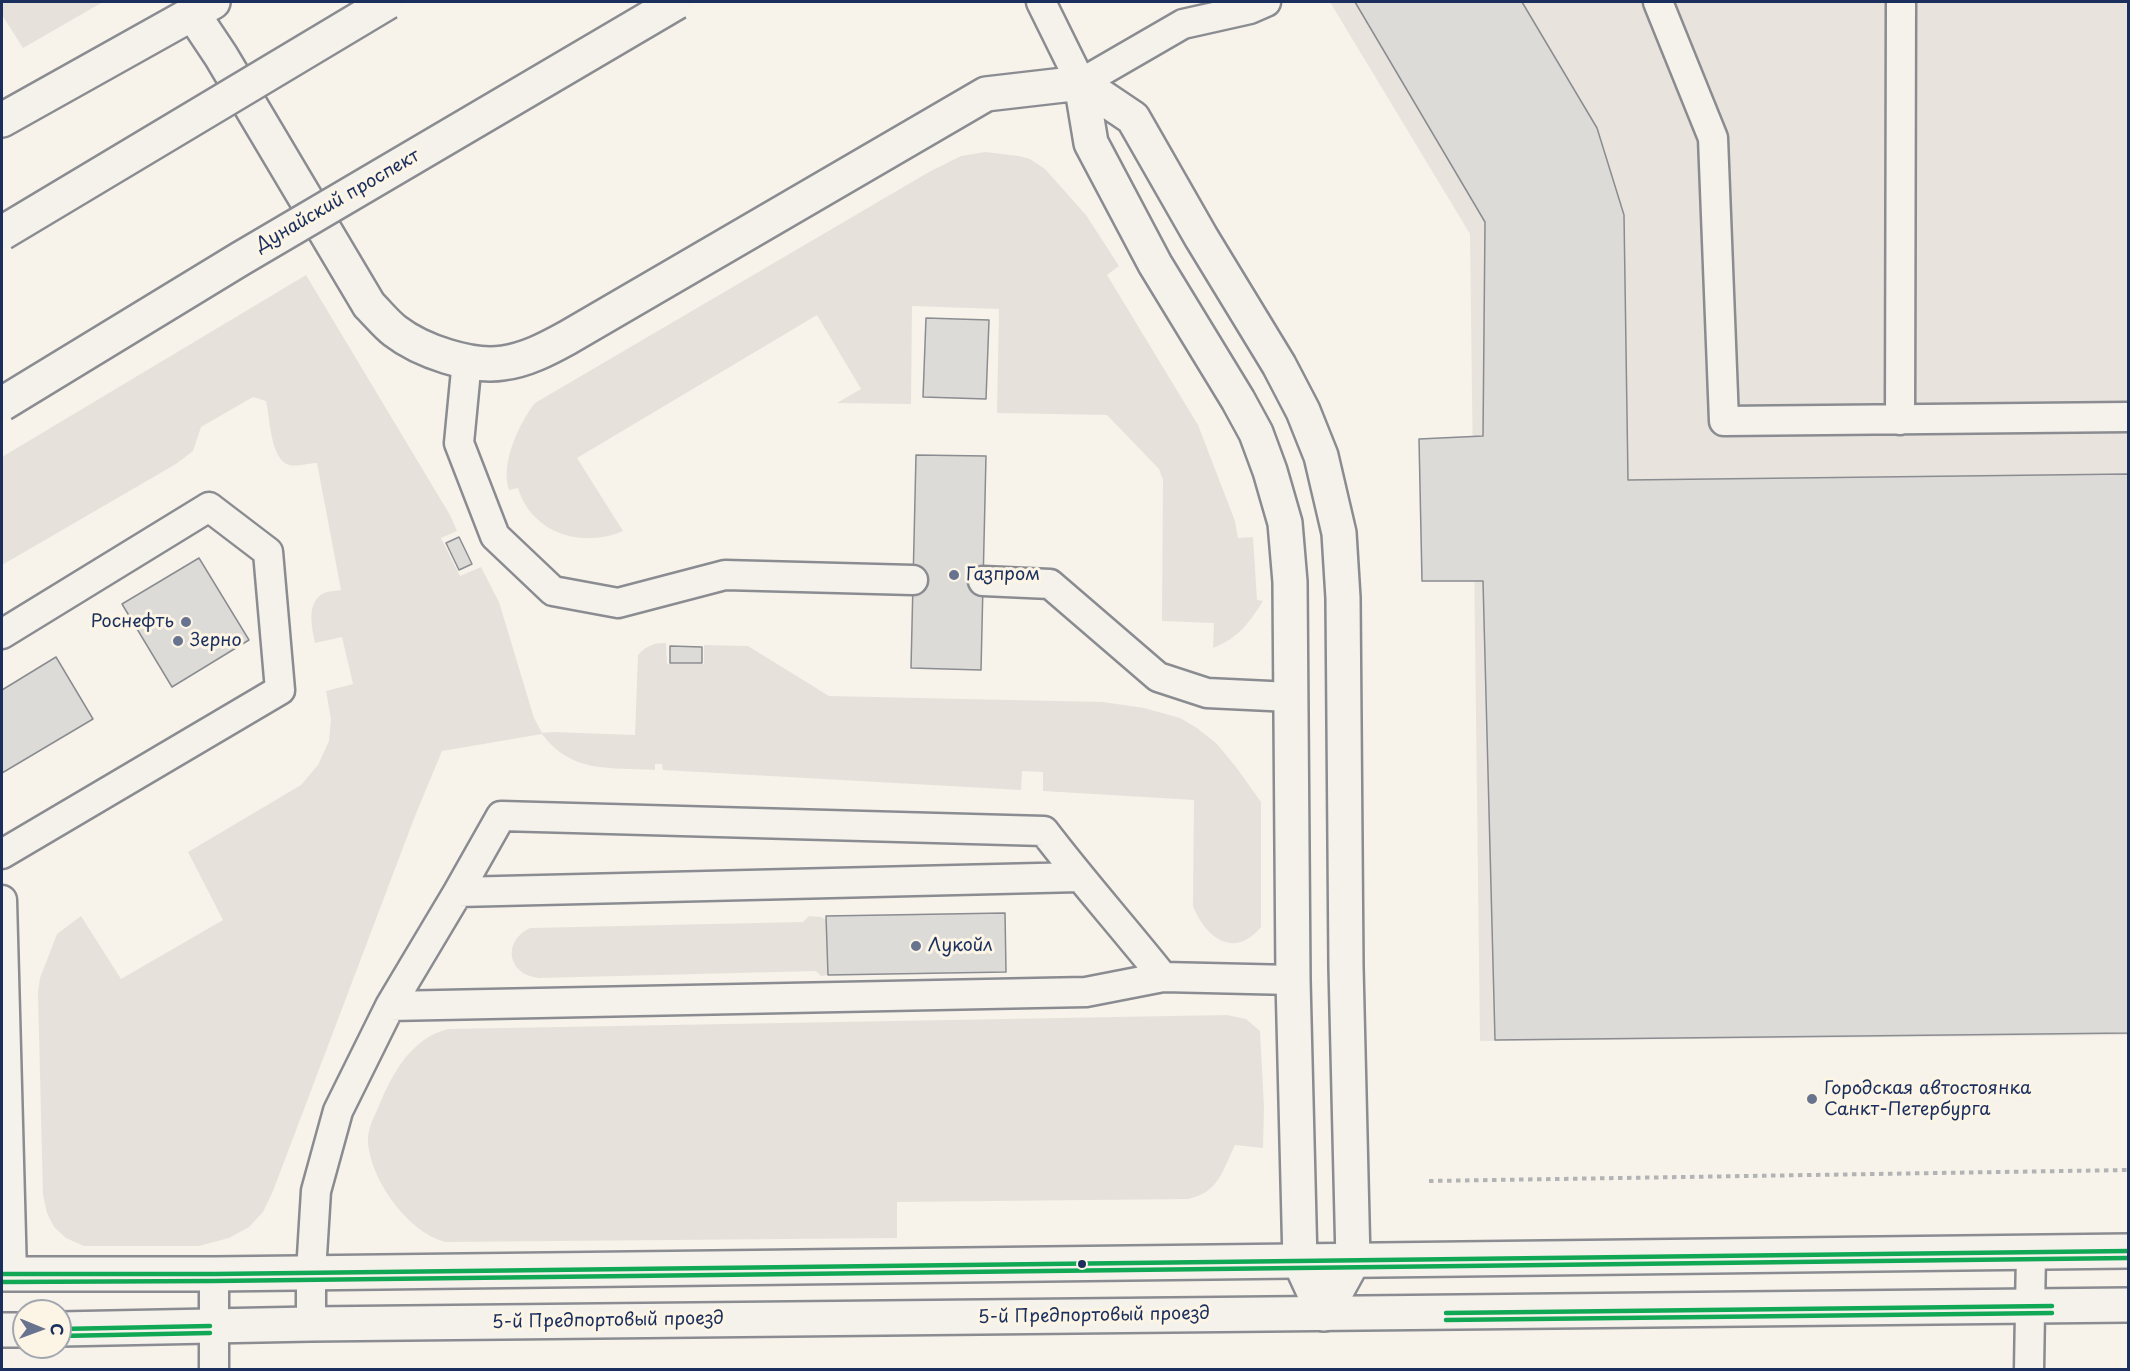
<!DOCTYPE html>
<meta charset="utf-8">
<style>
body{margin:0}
#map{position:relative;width:2130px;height:1371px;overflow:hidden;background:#f7f3ea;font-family:"Playpen Sans",sans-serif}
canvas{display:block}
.frame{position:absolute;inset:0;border:3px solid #1b2f5e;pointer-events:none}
.north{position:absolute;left:12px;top:1299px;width:60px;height:60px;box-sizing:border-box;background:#fcf5e5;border:2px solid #a2a6af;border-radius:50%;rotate:91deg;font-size:16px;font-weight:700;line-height:24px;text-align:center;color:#1b2f5e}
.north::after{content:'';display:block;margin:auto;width:21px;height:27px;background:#68748f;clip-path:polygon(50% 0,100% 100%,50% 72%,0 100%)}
</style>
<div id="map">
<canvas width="2130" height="1371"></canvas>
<div class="frame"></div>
<div class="north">С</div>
</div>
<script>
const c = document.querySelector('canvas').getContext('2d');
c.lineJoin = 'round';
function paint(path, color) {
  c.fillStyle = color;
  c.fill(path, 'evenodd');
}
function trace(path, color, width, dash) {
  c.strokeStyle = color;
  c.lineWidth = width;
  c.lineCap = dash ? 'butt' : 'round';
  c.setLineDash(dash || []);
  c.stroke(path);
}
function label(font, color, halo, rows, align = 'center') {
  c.font = font + ' "Playpen Sans",sans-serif';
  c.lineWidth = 6;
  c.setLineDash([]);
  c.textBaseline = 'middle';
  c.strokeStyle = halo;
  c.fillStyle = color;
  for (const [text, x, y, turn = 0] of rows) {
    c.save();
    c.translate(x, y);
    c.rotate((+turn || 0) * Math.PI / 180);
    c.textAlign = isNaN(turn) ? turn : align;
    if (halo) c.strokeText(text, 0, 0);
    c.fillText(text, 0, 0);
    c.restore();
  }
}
const built = new Path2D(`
 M1330 2H2128V1035L1480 1041 1470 234Z`);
const green = new Path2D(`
 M2 2H103L23 48 2 15Z
 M985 152 1019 156 1030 159 1045 169 1086 215 1119 266 1107 275 1198 425 1235 521 1238 538 1253 537 1257 600 1263 601C1248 624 1240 637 1213 648L1214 623 1162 621 1163 480 1159 469 1107 415 997 413 999 309 912 306 911 404 837 403 861 389 817 315 577 458 623 531C582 549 531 533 518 488L509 490C500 464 519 423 535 403L929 172 961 156Z
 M306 275 450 515 457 531 441 538 460 576 481 567 499 602 534 718 542 733 554 732 635 735 638 655C646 646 653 643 666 643L667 664H704V645L748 646 829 696 1103 702 1144 708 1180 718 1197 728 1217 744 1236 767 1261 802V927C1234 960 1205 937 1193 906L1194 800 1043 791V772L1022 771 1021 790 663 770 662 764H655V770C609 767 572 774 542 734L442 751 415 816 273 1191 263 1212 249 1227 229 1238 199 1246H84L66 1238 54 1227 47 1213 43 1195 38 993 40 978 57 934 81 916 121 979 223 920 188 852 301 785 318 765 329 741 331 719 326 691 353 684 342 637 315 643C312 627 306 605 322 594 327 591 335 591 341 590L317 463C309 463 297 467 289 465 270 459 270 417 266 401L253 397 201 427 193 451 176 464 2 565V457Z
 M809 916 821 917 826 920 828 975 821 976 816 971 539 978C507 975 502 941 530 928L803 922Z
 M1227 1015 1246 1019 1260 1031 1264 1108 1263 1148 1235 1145C1222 1172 1219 1192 1188 1199L897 1202V1238L446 1242C408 1233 371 1180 368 1143 367 1130 373 1119 378 1108 392 1074 410 1039 448 1029Z`);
const building = new Path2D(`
 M1355 2H1522L1597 128 1624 215 1628 480 2128 474V1033L1495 1040 1483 581H1422L1419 439 1483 436 1485 222Z
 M926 318 989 320 986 399 923 397Z
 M916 455 986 456 981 670 911 668Z
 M459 537 472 564 459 570 446 543Z
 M199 558 249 640 172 687 122 604Z
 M670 646 702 647V663H670Z
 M56 657 93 719 2 773V690Z
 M1005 913 1006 972 828 975 826 916Z`);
const path = new Path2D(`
 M1429 1181 2128 1170`);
const service = new Path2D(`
 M1041 2 1081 83 1183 24 1250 9 1266 2
 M1658 2 1713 138 1724 421 2128 417
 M467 360 459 443 495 536 553 591 618 603 725 575 913 580
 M1900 420 1901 2
 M983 581 1050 584 1158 677 1207 693 1291 697
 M2 634 209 507 268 552 280 690 2 854
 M458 892 1080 877
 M2 900 12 1274
 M1163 977 1293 980
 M311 1324V1272L316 1191 338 1111 390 1006 458 892 501 816 1044 831C1082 881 1124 928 1163 977L1086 992 390 1006
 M214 1370V1274
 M2029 1370 2031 1252`);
const minor = new Path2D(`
 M193 14 221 56 369 305C378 314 386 324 395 331 421 351 471 368 503 363 526 360 547 349 567 338L986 94 1081 83 1133 118 1201 237 1279 365 1303 411 1321 456 1339 533 1343 598 1346 967 1353 1261 1324 1314
 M1081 83 1091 143 1155 264 1238 400 1256 433 1270 471 1285 523 1290 582 1293 980 1300 1262 1324 1314`);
const tertiary = new Path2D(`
 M2 1274H214L2128 1251
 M60 1329 311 1324 2128 1305
 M2 1330H24`);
const secondary = new Path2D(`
 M2 120 213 2`);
const secondaryBridge = new Path2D(`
 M2 233 388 2
 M2 404 240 259 677 2`);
const bus1 = new Path2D(`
 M2 1274H214L2128 1251
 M1446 1313 2052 1306
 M60 1329 210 1326`);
const bus2 = new Path2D(`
 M2 1282 214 1281 2128 1258
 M1446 1320 2052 1313
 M60 1336 210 1333`);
const markers = [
 [954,575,6,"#68748f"],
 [186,622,6,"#68748f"],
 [178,641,6,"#68748f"],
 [916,946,6,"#68748f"],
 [1812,1099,6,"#68748f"],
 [1082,1264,5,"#1b2f5e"]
];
const streetNames = [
 ["Дунайский проспект",338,201,-30],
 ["5-й Предпортовый проезд",1094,1316,-1],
 ["5-й Предпортовый проезд",608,1321,-1]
];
const poiNames = [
 ["Газпром",966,575],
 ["Роснефть",174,622,"right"],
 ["Зерно",190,641],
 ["Лукойл",928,946],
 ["Городская автостоянка",1824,1089],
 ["Санкт-Петербурга",1824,1110]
];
paint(built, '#e8e4dd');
paint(green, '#e6e2db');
paint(building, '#dddbd7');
trace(building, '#8a8c91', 1.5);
trace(service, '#8a8c91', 33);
trace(minor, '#8a8c91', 38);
trace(tertiary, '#8a8c91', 38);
trace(secondary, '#8a8c91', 38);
trace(path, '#b2b3b4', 4, [4.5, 4.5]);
trace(service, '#f5f2ec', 28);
trace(minor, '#f5f2ec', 33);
trace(tertiary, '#f5f2ec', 33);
trace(secondary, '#f5f2ec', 33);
trace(secondaryBridge, '#8a8c91', 38, []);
trace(secondaryBridge, '#f5f2ec', 33);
trace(bus1, '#10a855', 4.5);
trace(bus2, '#10a855', 4.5);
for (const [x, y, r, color] of markers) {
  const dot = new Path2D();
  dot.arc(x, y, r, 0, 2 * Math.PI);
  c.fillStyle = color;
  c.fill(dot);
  trace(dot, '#fcf5e5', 2);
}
label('18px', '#1b2f5e', '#fcf5e5', streetNames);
label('18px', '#1b2f5e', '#fcf5e5', poiNames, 'left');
</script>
